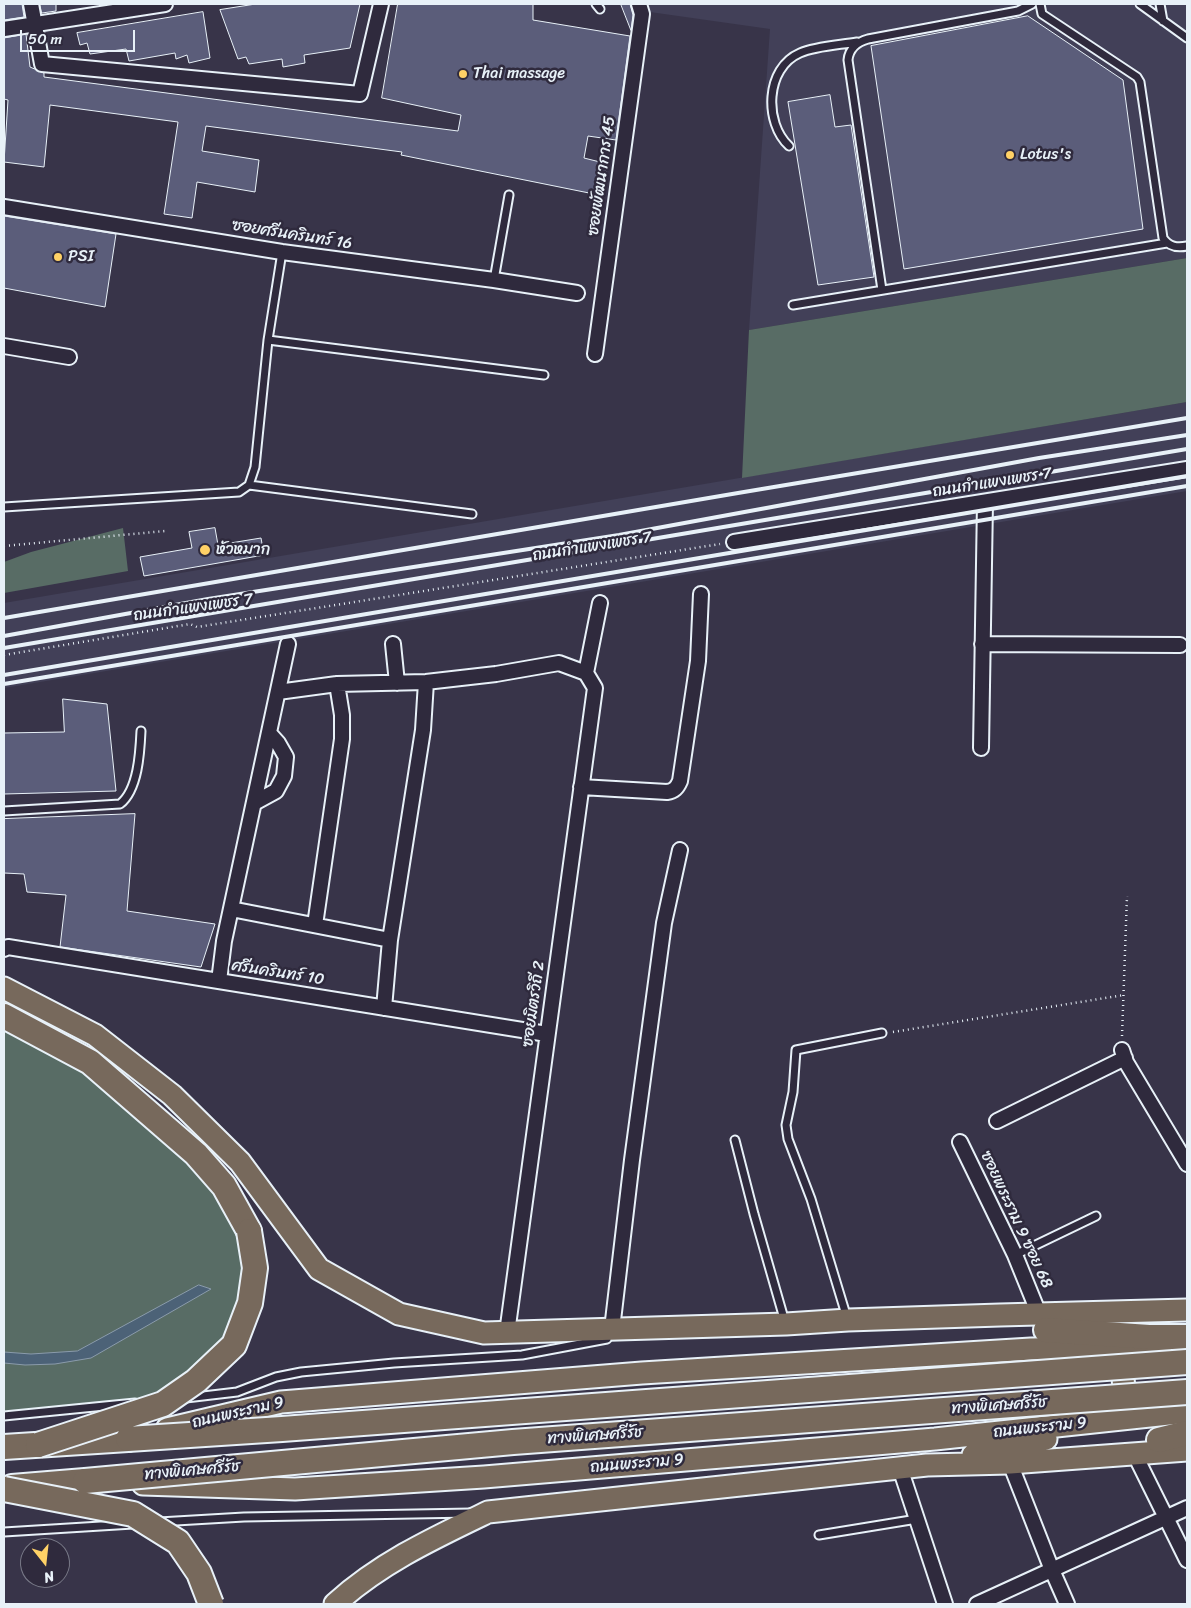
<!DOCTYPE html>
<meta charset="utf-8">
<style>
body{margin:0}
#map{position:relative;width:1191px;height:1608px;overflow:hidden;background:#383449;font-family:Sriracha,sans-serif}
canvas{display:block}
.frame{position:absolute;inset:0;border:5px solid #e8f1f8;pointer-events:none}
.north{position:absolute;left:20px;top:1538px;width:50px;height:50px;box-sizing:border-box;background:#2f2a3d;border:1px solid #797a88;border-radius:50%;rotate:164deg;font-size:14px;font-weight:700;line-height:20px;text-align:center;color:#e8f1f8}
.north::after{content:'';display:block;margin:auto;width:18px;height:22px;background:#ffd166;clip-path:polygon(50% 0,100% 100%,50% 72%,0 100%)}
.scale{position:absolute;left:20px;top:30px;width:115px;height:22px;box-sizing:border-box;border:2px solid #e8f1f8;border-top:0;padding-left:6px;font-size:15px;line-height:18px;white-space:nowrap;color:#e8f1f8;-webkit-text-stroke:4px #2f2a3d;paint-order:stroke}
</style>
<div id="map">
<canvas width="1191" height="1608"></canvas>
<div class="frame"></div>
<div class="north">N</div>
<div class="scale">50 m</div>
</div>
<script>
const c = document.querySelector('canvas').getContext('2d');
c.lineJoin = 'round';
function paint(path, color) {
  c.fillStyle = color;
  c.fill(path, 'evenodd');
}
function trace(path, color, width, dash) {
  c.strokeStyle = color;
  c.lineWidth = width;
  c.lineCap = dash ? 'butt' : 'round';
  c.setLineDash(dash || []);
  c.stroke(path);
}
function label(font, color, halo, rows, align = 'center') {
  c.font = font + ' Sriracha,"Playpen Sans Thai",sans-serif';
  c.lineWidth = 5;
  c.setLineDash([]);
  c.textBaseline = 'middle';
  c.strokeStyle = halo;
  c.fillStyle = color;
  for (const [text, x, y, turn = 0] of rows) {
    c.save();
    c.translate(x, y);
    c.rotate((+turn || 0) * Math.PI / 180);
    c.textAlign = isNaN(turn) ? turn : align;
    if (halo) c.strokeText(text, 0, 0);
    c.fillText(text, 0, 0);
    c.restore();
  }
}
const built = new Path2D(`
 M642 4H1187V258L749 330 770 29 650 12Z
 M1187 402V491L4 688V603Z`);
const green = new Path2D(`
 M1187 258V402L742 478 749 330Z
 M123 528 128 571 4 593V562L31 552Z
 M4 1016 90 1062 196 1154 249 1231 234 1345 167 1401 4 1416Z`);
const water = new Path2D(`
 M199 1285 211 1289 91 1358 55 1364 25 1365 4 1363V1352L31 1354 77 1351Z`);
const building = new Path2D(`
 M4 4H22L24 17 4 20Z
 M40 4H56V11L42 13Z
 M256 4H360L350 48 304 55 305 63 283 67 282 59 249 64 246 57 238 59 220 10Z
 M398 4H533V20L630 36 616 140 588 136 584 158 608 164 599 195 401 155 402 152 206 126 202 151 259 160 255 192 197 182 192 218 164 214 178 122 50 105 44 167 4 162 8 100 4 99V38L26 34 30 67 44 73V77L458 131 461 115 382 98Z
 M621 4H630L633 15 631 30Z
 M203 12 210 58 189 63 187 55 176 59 175 53 129 61 126 49 90 54 87 43 80 45 77 33Z
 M1028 16 1123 80 1143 229 904 269 871 46Z
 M830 95 835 127 851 125 874 277 818 285 788 102Z
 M4 216 116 234 105 307 4 288Z
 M215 528 218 545 261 538 264 555 144 576 140 557 192 548 189 532Z
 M63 699 107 704 116 791 4 794V733L64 732Z
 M135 814 127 911 215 924 201 967 60 947 66 895 27 892 24 874 4 873V819Z`);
const path = new Path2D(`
 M4 546 165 531
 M4 655 190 624 197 627 720 544
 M893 1032 1124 995
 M1122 1036 1127 896`);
const lane = new Path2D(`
 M596 4 600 9
 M1040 4 1042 14 1137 77 1140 82 1163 238C1169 247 1177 248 1187 246
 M1140 4 1187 38
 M1160 4 1163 21
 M789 146C764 123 765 68 800 53 816 46 840 45 857 42
 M494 280 509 195
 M882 290 848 60C849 49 857 42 868 39L1018 11 1032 4
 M793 305 1167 243
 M268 340 544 375
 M249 485 472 514
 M4 507 239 492 249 485 255 467 268 340 282 252
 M4 811 120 804C138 790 140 753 141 731
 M735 1140 754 1214 785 1322
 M1015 1255 1096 1216
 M847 1318 811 1199 788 1139 786 1125 793 1092 796 1050 882 1033
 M186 1398 237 1392 276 1377 301 1372 394 1363 522 1355 607 1339
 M4 1416 135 1403
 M159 1522 244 1517 471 1513
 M4 1532 133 1524
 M819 1535 917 1519`);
const street = new Path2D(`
 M31 4 42 64 360 94 381 4
 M4 29 165 4
 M4 207 282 252 494 280 577 293
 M4 346 69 357
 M595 354 642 14 639 4
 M734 542 1187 469
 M393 644 397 683
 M982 644 1180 645
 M586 673 600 603
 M278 692 337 684 426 682 496 674 559 663 586 673 595 688 507 1333
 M981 748 985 502
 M581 787 667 792C674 791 677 788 680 781L698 661 701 594
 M254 803 276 791 284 776 286 757 278 743 269 733
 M231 909 390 940
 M315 925 342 739V715L337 684
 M4 949 8 947 547 1034
 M219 981 224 941 288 644
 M384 1008 390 940 423 730 426 682
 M1122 1050 1126 1062 1187 1164
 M997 1121 1125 1058
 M960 1142 1015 1255 1039 1314
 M612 1329 632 1160 664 923 680 850
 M1135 1455 1187 1560
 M1010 1463 1052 1570 1067 1604
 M900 1468 945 1604
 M977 1604 1187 1508`);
const primary = new Path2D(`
 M4 988 95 1035 172 1095 240 1162 319 1269 399 1314 484 1333 786 1324 848 1320 1000 1315 1187 1310
 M1133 1355 1122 1365C1123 1380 1123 1400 1136 1410
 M167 1429 281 1402 642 1373 1031 1349 1161 1347
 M973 1455 1046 1439
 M143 1484 295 1489 484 1477 935 1439 1187 1412
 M335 1604C380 1563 434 1538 488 1512L927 1465 1010 1463 1187 1450`);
const highway = new Path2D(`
 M4 1016 90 1062 196 1154 224 1186 249 1231
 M1046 1330 1149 1337H1187
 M1159 1440 1187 1433
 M4 1447 128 1439
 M12 1487 85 1481`);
const rail = new Path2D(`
 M4 618 738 493 1187 418
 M4 636 208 599 619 535 1039 458 1187 435
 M4 648 1187 449
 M4 675 1187 476
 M4 684 1187 486`);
const highwayBridge = new Path2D(`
 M128 1439 282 1429 1187 1362
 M38 1445 163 1404 196 1381 234 1345 250 1303 255 1268 249 1231
 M85 1481 513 1442 1187 1392
 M4 1489 133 1514 178 1542 199 1573 211 1604`);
const markers = [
 [463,74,5,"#ffd166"],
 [1010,155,5,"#ffd166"],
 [58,257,5,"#ffd166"],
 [205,550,6,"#ffd166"]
];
const poiNames = [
 ["Thai massage",473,74],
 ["Lotus's",1020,155],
 ["PSI",68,257],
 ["หัวหมาก",216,550]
];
const streetNames = [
 ["ซอยพัฒนาการ 45",602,176,-82],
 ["ซอยศรีนครินทร์ 16",292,235,9],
 ["ถนนกำแพงเพชร 7",992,483,-9],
 ["ถนนกำแพงเพชร 7",592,547,-9],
 ["ถนนกำแพงเพชร 7",193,608,-8],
 ["ศรีนครินทร์ 10",278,973,9],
 ["ซอยมิตรวิถี 2",534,1004,-82],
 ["ซอยพระราม 9 ซอย 68",1016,1220,65],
 ["ทางพิเศษศรีรัช",999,1406,-4],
 ["ถนนพระราม 9",238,1413,-13],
 ["ถนนพระราม 9",1040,1428,-6],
 ["ทางพิเศษศรีรัช",595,1436,-4],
 ["ถนนพระราม 9",637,1464,-5],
 ["ทางพิเศษศรีรัช",192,1471,-5]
];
paint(built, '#424058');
paint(green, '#586c65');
paint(water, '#4c6277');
trace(water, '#8a9bab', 1);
paint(building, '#5b5d7a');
trace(building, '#e8f1f8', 1);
trace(lane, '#e8f1f8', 11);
trace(street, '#e8f1f8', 18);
trace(primary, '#e8f1f8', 25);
trace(highway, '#e8f1f8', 28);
trace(path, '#e8f1f8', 2.5, [1, 4]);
trace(lane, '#2f2a3d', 7);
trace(street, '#2f2a3d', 14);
trace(primary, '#77695c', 21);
trace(highway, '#77695c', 24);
trace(rail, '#e8f1f8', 4);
trace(highwayBridge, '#e8f1f8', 28, []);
trace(highwayBridge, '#77695c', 24);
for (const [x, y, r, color] of markers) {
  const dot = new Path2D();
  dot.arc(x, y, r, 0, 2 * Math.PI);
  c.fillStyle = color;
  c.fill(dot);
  trace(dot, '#2f2a3d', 2);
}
label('16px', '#e8f1f8', '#2f2a3d', poiNames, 'left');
label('16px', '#e8f1f8', '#2f2a3d', streetNames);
</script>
